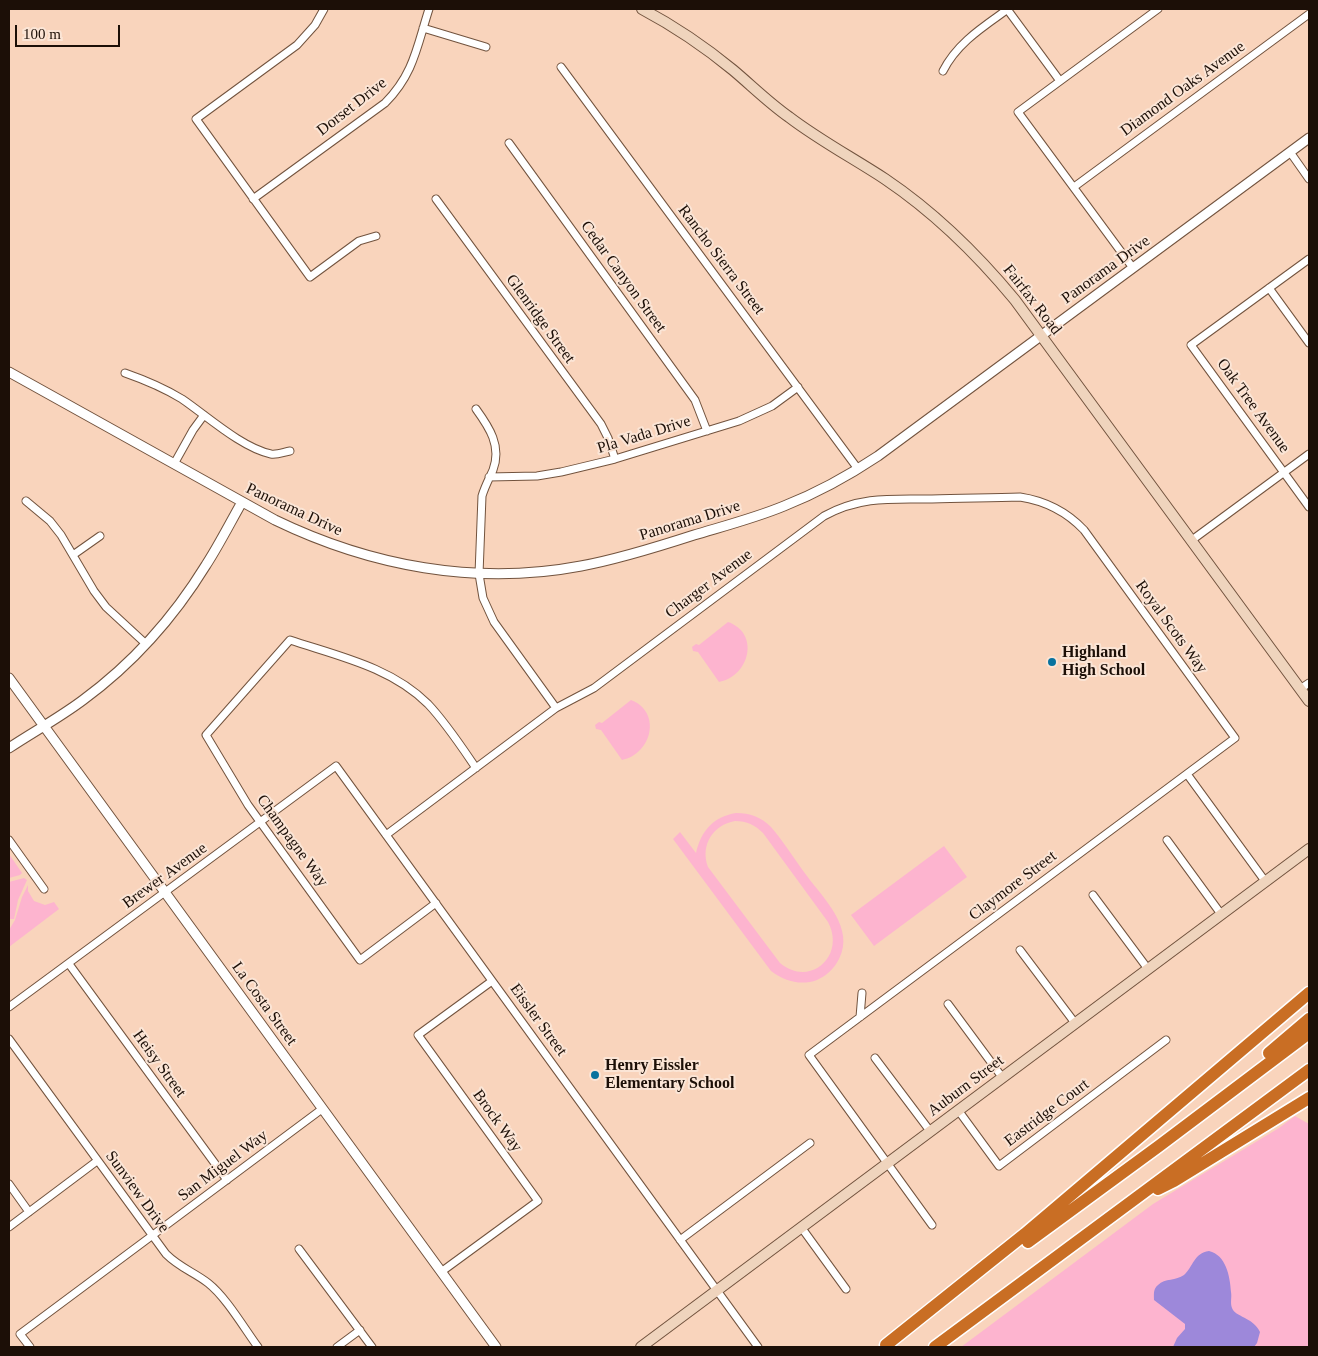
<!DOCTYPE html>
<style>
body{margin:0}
#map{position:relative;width:1318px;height:1356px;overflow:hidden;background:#f9d4bc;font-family:Georgia,serif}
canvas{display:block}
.frame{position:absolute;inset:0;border:10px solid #1c0f07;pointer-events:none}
.scale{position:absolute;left:15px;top:25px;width:105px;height:22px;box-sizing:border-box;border:2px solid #1c0f07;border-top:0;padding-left:6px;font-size:15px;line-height:18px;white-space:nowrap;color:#1c0f07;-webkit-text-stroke:4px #fbe5d6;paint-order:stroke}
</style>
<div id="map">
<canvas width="1318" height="1356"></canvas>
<div class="frame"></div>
<div class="scale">100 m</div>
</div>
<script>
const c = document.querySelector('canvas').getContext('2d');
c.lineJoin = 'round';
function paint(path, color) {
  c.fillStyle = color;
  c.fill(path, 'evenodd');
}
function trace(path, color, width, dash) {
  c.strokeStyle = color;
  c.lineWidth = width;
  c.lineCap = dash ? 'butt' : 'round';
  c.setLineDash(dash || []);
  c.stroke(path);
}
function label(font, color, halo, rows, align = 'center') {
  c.font = font + ' Georgia,serif';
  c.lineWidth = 4;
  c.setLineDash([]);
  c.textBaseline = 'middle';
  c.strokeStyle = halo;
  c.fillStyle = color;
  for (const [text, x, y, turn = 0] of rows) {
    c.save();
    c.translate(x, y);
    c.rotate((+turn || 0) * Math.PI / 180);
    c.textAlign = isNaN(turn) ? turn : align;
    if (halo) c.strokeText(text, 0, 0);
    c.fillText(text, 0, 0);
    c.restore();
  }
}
const green = new Path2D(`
 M728 622C760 633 750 676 719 682L698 652 693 651 692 647 696 644 699 645Z
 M631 700C662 712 652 754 622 760L601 730 596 729 595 725 599 722 602 723Z
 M736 813C750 813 761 817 771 827 784 842 795 860 807 876 824 899 855 928 839 959 834 969 826 976 817 980 801 986 784 981 771 971L673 839 680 832 696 853C701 831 713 817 736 813ZM735 821C747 821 755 825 763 833L828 922C846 956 810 988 780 963L708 867C700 845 713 825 735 821Z
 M944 846 967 877 874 946 851 915Z
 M9 854 22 873 20 875 9 878Z
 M24 878 27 880 18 900 14 919H9V882Z
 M28 885V891L34 901 45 905 54 902 59 909 9 947V930L15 920 22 897Z
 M1295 1116 1309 1124V1347H961L1153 1204 1279 1128Z`);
const water = new Path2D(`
 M1209 1251C1226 1255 1230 1276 1231 1292 1232 1297 1230 1303 1232 1308 1235 1317 1253 1317 1260 1332L1257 1343 1254 1347H1173L1177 1338 1185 1329V1324L1154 1300C1154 1294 1153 1289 1158 1285 1165 1278 1176 1281 1184 1275 1193 1267 1194 1253 1209 1251Z`);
const minor = new Path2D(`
 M324 9 315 25 297 45 196 119 310 277 359 241 376 236
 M1007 9 1060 81
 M423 28 486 47
 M561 67 858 469
 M943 71C957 43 983 27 1008 9
 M509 143 695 400 707 431
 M1290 152 1309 179
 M1074 187 1309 14
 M253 199 385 103C414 74 417 46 429 9
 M436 199 601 424 608 438 615 459
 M1309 259 1191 345 1309 507
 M1133 268 1018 112 1158 9
 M1269 288 1309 343
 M125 373C145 380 164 388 182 399 207 416 242 448 271 454 277 455 284 452 290 451
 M476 409C489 427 502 446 493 470 489 479 485 486 482 496L479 574 483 598 494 622 556 708
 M174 464 193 430 204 415
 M489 477 537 476 561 472 615 459 739 421 772 406 798 387
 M26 501 50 521 61 535 94 591 106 607 146 644
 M1192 540 1309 454
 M73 555 100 536
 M1300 689 1309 683
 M1187 774 1265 881
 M386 835 556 708 594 688 824 516C860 496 892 499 932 499 961 498 990 498 1020 497 1046 501 1066 511 1084 530L1235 738 809 1055 932 1225
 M9 840 44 889
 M1167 840 1221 914
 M1093 895 1148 969
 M436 903 360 960 248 805 206 735 290 640C338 656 391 667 428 704 446 723 461 746 476 768
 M1020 950 1075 1023
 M69 964 227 1180
 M948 1004 1002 1077
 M9 1007 336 766 758 1347
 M860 1017 862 993
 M9 1039 166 1254C180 1268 194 1272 208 1283 226 1297 244 1328 258 1347
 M875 1058 930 1131
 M958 1110 999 1166 1166 1040
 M9 1184 29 1212
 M9 1227 97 1161
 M801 1227 846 1289
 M680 1240 810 1143
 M299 1249 372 1347
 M441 1272 538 1201 418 1035 492 981
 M30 1347 20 1334 322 1109
 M337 1347 360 1330`);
const tertiary = new Path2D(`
 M9 372 275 520C370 566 476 586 581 566 619 559 657 547 694 535 724 526 755 518 784 506 817 493 848 476 878 456L1309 138
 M9 678 496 1347
 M9 748C33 732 59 718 83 700 132 664 174 617 206 565 219 545 230 523 242 502`);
const secondary = new Path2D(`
 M642 9C674 26 705 47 733 70 752 86 769 103 789 117 819 140 853 158 885 179 934 212 977 254 1015 300L1309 701
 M641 1347 1309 849`);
const motorway = new Path2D(`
 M1269 1053 1309 1019
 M1158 1189 1174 1181 1309 1098
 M1028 1242 1159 1146 1309 1033
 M886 1345 1025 1234 1309 993
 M935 1347 1309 1070`);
const markers = [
 [1052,662,5,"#08729e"],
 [595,1075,5,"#08729e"]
];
const streetNames = [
 ["Diamond Oaks Avenue",1183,89,-36],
 ["Dorset Drive",352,107,-38],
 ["Rancho Sierra Street",721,260,53],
 ["Panorama Drive",1106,270,-36],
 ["Cedar Canyon Street",623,277,54],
 ["Fairfax Road",1032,300,52],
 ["Glenridge Street",540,319,54],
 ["Oak Tree Avenue",1253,406,54],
 ["Pla Vada Drive",644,435,-17],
 ["Panorama Drive",294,510,25],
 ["Panorama Drive",690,521,-17],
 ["Charger Avenue",709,584,-37],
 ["Royal Scots Way",1171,627,54],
 ["Champagne Way",292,841,54],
 ["Brewer Avenue",165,876,-36],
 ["Claymore Street",1013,886,-37],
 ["La Costa Street",264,1004,54],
 ["Eissler Street",538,1020,54],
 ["Heisy Street",159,1064,54],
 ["Auburn Street",966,1086,-37],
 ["Eastridge Court",1047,1113,-37],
 ["Brock Way",497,1121,54],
 ["San Miguel Way",223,1166,-37],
 ["Sunview Drive",137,1192,54]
];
const poiNames = [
 ["Highland",1062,653],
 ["High School",1062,671],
 ["Henry Eissler",605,1066],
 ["Elementary School",605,1084]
];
paint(green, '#fdb4cf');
paint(water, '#9d88da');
trace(minor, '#72533e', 9);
trace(tertiary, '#72533e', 11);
trace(secondary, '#72533e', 12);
trace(motorway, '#fff', 15);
trace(minor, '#fff', 7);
trace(tertiary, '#fff', 9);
trace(secondary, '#efd4bd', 10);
trace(motorway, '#c96e24', 12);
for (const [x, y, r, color] of markers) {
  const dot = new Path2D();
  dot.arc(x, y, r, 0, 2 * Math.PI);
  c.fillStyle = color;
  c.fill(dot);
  trace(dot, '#fbe5d6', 2);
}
label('16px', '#1c0f07', '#fbe5d6', streetNames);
label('bold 16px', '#1c0f07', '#fbe5d6', poiNames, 'left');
</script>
